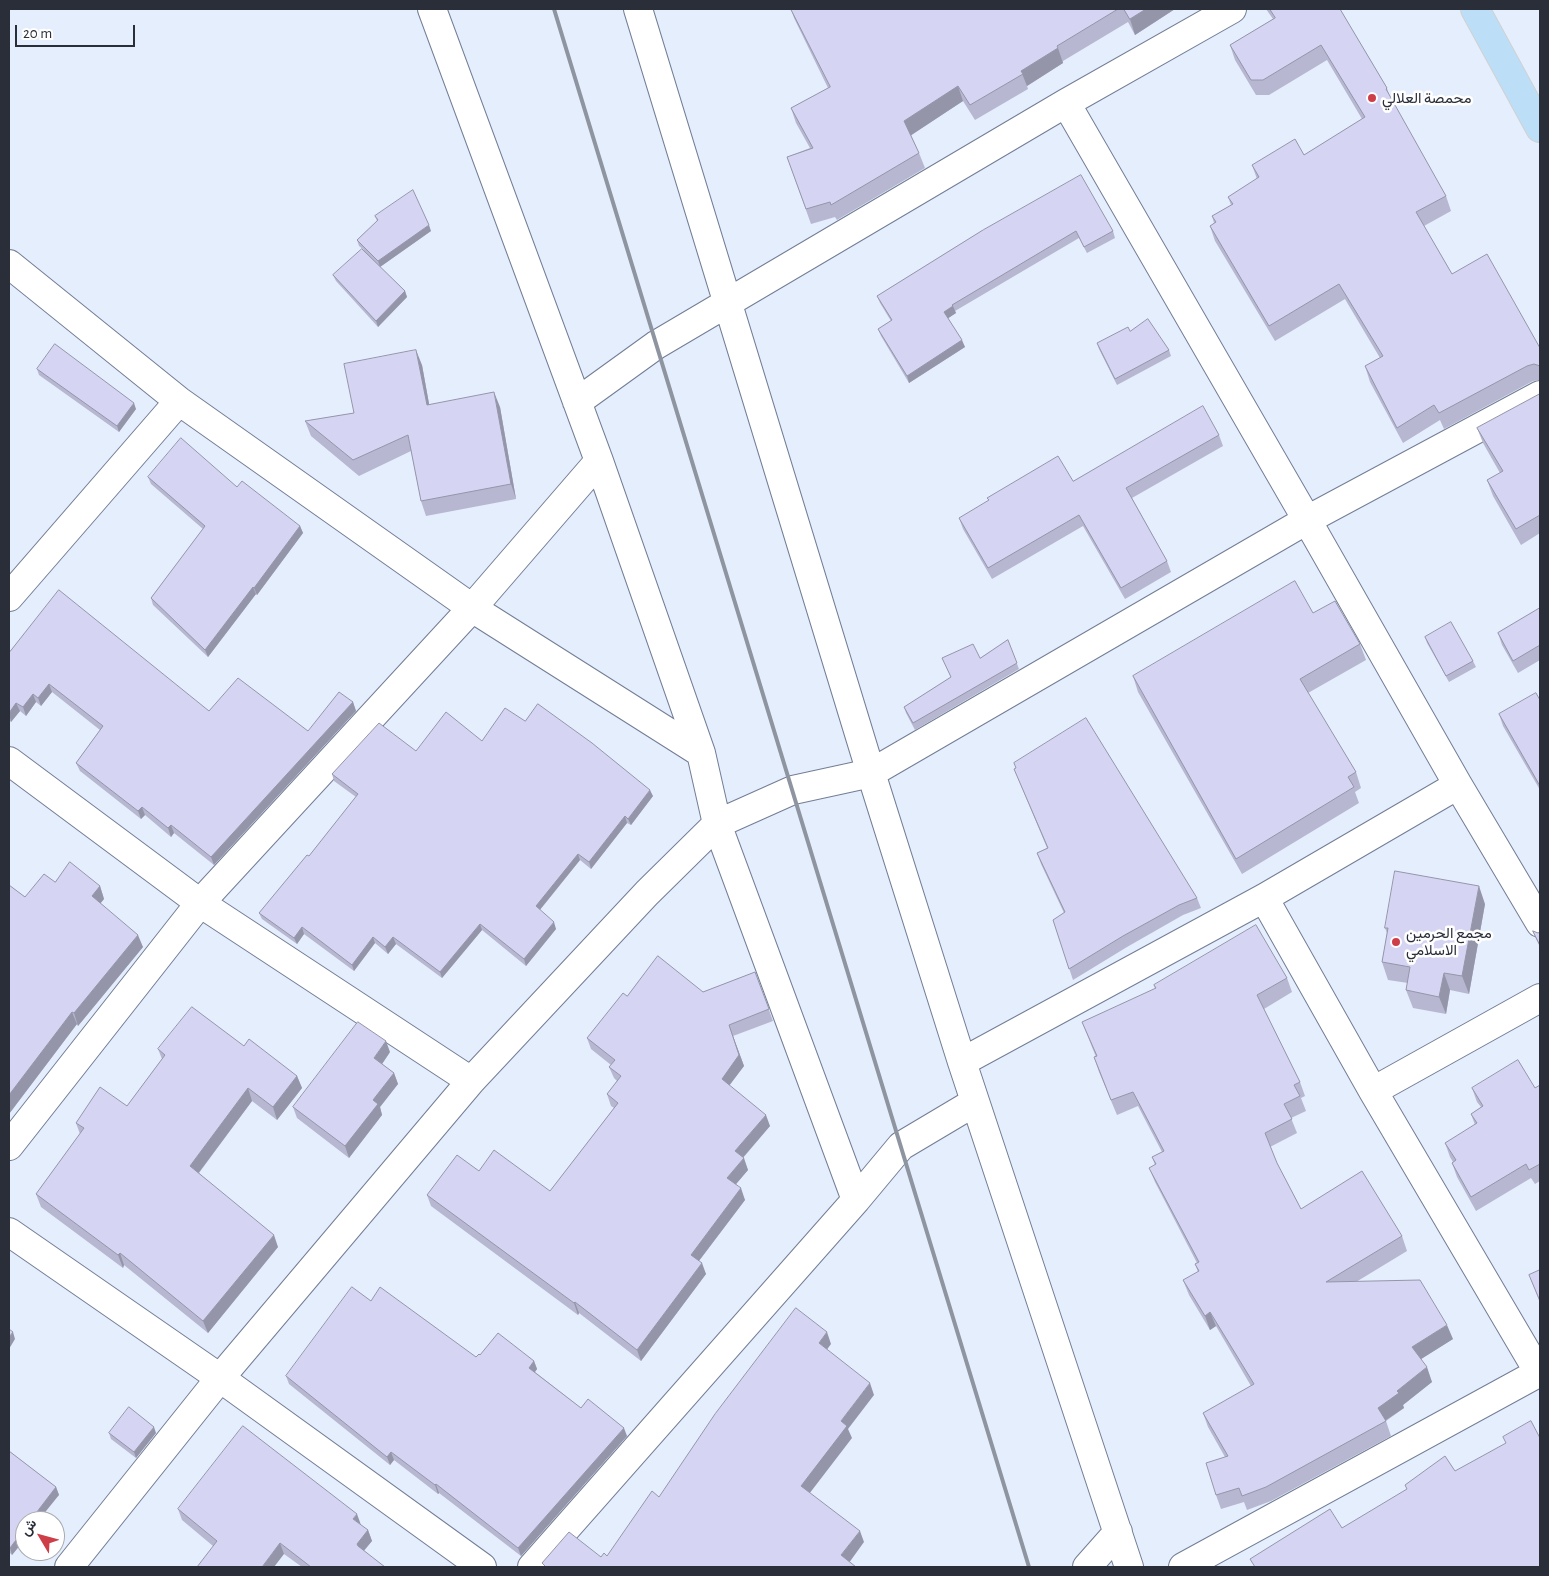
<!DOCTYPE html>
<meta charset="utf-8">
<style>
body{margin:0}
#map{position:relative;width:1549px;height:1576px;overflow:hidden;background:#e5eefd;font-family:"Alegreya Sans",Vazirmatn,sans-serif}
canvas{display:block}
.frame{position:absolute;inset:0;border:10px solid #292e38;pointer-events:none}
.north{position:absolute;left:15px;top:1511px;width:50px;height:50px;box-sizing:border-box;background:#fff;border:1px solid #a9abaf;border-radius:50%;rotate:307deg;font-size:14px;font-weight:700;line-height:20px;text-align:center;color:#292e38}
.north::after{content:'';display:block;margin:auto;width:18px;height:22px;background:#ce3e48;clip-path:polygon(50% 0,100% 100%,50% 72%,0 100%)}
.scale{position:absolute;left:15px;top:25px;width:120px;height:22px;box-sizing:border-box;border:2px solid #292e38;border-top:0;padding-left:6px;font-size:15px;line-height:18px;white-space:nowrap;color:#292e38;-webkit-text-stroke:4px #fff;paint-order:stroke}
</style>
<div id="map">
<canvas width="1549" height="1576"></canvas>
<div class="frame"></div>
<div class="north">ش</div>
<div class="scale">20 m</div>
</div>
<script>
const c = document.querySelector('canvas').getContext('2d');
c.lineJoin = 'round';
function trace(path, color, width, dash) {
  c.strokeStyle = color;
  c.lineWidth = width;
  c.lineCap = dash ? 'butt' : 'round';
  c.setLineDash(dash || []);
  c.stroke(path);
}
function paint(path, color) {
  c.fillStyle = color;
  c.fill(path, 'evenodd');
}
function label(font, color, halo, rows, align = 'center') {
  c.font = font + ' "Alegreya Sans",Vazirmatn,sans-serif';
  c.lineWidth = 5;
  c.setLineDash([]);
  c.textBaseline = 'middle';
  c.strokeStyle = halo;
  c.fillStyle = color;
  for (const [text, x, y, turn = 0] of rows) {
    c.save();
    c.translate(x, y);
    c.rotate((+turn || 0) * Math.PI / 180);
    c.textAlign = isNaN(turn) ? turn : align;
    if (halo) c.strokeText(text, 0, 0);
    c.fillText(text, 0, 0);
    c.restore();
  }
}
const minor = new Path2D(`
 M432 9 599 461 701 753 717 824 856 1200
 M638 9 871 773 962 1062 1129 1567
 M1066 103 1307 520 1458 785 1540 923
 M9 264 179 401 472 608 701 753
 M577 402 656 345 1066 103 1232 9
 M9 597 179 401
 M9 761 200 903 471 1081
 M1264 898 1373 1091 1539 1373
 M962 1062 1264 898 1458 785
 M1373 1091 1540 998
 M9 1146 200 903 472 608 599 461
 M9 1232 220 1378 482 1567
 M69 1567 220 1378 471 1081 647 893 717 824 793 790 871 773 1307 520 1540 395
 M532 1567 856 1200 901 1146 975 1102
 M1087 1567 1118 1532
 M1183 1567 1540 1372`);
const major = new Path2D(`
 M1475 9 1540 128`);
const rail = new Path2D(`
 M554 9 1029 1567`);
const wall = new Path2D(`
 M791 9H1175L1135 35 1128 22 1063 61V63L1027 86 1028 89 975 120 963 101 911 135 919 153 925 168 837 220 835 217 811 224 787 157 810 148 796 123 791 108 828 88 794 18Z
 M1266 9H1340L1387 88 1390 98 1446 196 1451 211 1424 226 1452 274 1540 348V380L1533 381 1444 429 1440 420 1403 443 1370 382 1365 366 1380 358 1345 299 1275 341 1215 241 1210 226 1214 223 1212 216 1231 205 1228 197 1257 179 1252 165 1304 155 1362 119 1327 60 1269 95H1256L1235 60 1230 45 1273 19Z
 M375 216 431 231 380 267 405 291 407 297 378 327 336 281 333 275 364 250 359 246 357 240 377 221Z
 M983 230 1113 231 1115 238 1087 253 1079 238 955 311 956 313 948 318 965 347 909 383 881 336 878 329 891 321 880 303 877 296Z
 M1130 331 1169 350 1171 356 1117 385 1099 349 1097 343Z
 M422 365 429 404 500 407 516 499 426 516 421 501 411 451 359 476 311 436 305 421 354 413Z
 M37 369 136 409 119 432 39 375Z
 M1540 394V533L1521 545 1493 496 1487 480 1500 473 1483 443 1477 428Z
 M1219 435 1223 446 1132 498 1167 561 1171 572 1125 599 1083 526 992 579 963 529 959 518 1073 481Z
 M148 477 237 487 300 526 303 533 257 595 256 594 208 657 153 605 151 598 203 529 151 484Z
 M1540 608V660L1518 673 1502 645 1498 633Z
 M1313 613 1360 644 1366 660 1308 693 1356 772 1361 788 1355 792 1359 803 1242 874 1138 692 1133 676Z
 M1425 637 1473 661 1476 667 1449 682 1427 643Z
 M1008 640 1019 669 915 730 906 713 904 707 951 677 942 658H980Z
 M9 649 10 651 209 711 308 731 353 702 356 711 214 865 174 833 171 837 145 815 141 819 80 771 76 763 100 730 52 692 41 706 36 702 26 716 20 711 11 722 9 720Z
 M1540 700V790L1503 726 1499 714Z
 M525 721 653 796 631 825 627 823 591 869 580 860 540 910 556 929 526 966 482 930 442 978 396 944 388 954 375 943 354 971 304 934 297 944 262 919 259 913 309 856 356 797 334 781 332 774 416 751 482 741Z
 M1014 769 1197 898 1201 908 1183 915 1127 947 1073 980 1053 920 1064 913 1041 864 1037 853 1047 848Z
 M55 882 100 886 104 899 100 903 143 947 78 1026 77 1024 9 1114V885L25 897Z
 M1485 904 1469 994 1450 990 1446 1014 1413 1008 1406 990 1408 983 1388 980 1382 962 1387 933 1385 928Z
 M1533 931 1538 933 1540 932V947L1535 937Z
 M755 972 773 1021 733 1036 744 1066 729 1085 770 1126 743 1158 748 1170 736 1184 745 1200 699 1261 706 1274 641 1361 579 1313 578 1315 431 1206 427 1195 479 1171 550 1191 614 1108 611 1106 607 1094 617 1081 614 1078 609 1067 611 1065 591 1049 587 1038 627 996 703 992Z
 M1287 978 1292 992 1264 1009 1300 1082 1305 1096 1301 1098 1306 1111 1291 1118 1297 1133 1270 1147 1277 1163 1301 1209 1402 1236 1407 1251 1356 1282 1453 1339 1421 1359 1432 1382 1403 1405 1404 1408 1386 1421 1391 1436 1271 1501 1247 1510 1244 1502 1221 1509 1216 1495 1225 1457 1208 1427 1203 1413 1251 1386 1216 1326 1210 1330 1189 1295 1183 1280 1198 1272 1195 1264 1197 1263 1155 1182 1149 1168 1155 1165 1152 1157 1162 1152 1138 1106 1117 1115 1099 1072 1094 1057H1096L1082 1022 1155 989 1154 985Z
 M244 1046 297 1076 302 1088 277 1120 252 1101 199 1173 278 1247 208 1333 124 1265 123 1268 41 1207 36 1194 80 1134 76 1123 127 1106 162 1059 158 1049Z
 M390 1052 382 1064 394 1073 398 1084 380 1107 382 1115 349 1158 297 1118 293 1107Z
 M1540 1085V1181L1535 1184 1531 1178 1476 1211 1457 1177 1452 1163 1453 1162 1450 1157 1445 1143 1475 1125 1471 1114 1481 1107 1477 1102 1472 1088H1535Z
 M1540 1270V1303L1529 1275Z
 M480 1355 534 1361 537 1369 535 1372 581 1408 627 1436 521 1556 439 1493 438 1494 394 1460 390 1465 289 1384 286 1376 476 1357Z
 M109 1433H156L136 1458 111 1439Z
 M9 1451 56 1487 59 1495 25 1521V1539L12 1555 9 1552Z
 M178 1509 361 1525 368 1530 372 1541 364 1551 385 1567H302L284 1554 213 1546 182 1520Z`);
const shadedWall = new Path2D(`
 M1146 9H1175L1135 35 1130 19Z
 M1058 48 1063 63 1027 86 1021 71Z
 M958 86 963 101 910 136 904 121Z
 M429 225 431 231 380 267 378 261Z
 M405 291 407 297 378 327 376 321Z
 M953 306 956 313 947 319 944 312Z
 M962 340 965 347 909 383 907 376Z
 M416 350 422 365 432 420 427 405Z
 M494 392 500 407 516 499 511 484Z
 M134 403 136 409 119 432 117 426Z
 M300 526 303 533 257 595 254 588Z
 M253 587 256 594 208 657 205 650Z
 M49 684 52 692 41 706 38 698Z
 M33 694 36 702 26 716 23 707Z
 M353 702 356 711 214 865 211 857Z
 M16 703 20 711 11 722 9 713Z
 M650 790 653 796 631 825 628 819Z
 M142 807 145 815 141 819 138 811Z
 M625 816 627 823 591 869 589 862Z
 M171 825 174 833 171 837 168 828Z
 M578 854 580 860 538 912 536 906Z
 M100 886 104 899 96 909 92 896Z
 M1479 886 1485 904 1469 994 1462 976Z
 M554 922 556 929 526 966 524 959Z
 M480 924 482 930 442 978 440 972Z
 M302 927 304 934 297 944 294 938Z
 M138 935 143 947 78 1026 74 1013Z
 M373 937 375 943 354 971 352 965Z
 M393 937 396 944 388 954 385 947Z
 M1444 973 1450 990 1446 1014 1439 997Z
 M72 1012 77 1024 9 1114V1095Z
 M729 1025 744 1066 726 1090 722 1079Z
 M386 1041 390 1052 378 1070 374 1058Z
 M394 1073 398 1084 380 1107 382 1115 349 1158 345 1146 373 1100Z
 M297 1076 302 1088 277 1120 273 1107Z
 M248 1088 252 1101 194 1179 190 1166Z
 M766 1115 770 1126 739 1162 735 1151Z
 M744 1158 748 1170 731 1190 727 1178Z
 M741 1188 745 1200 695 1266 691 1255Z
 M274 1235 278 1247 208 1333 203 1321Z
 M120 1253 124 1265 123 1268 118 1255Z
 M702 1263 706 1274 641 1361 637 1350Z
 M575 1302 579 1313 578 1315 574 1303Z
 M1210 1312 1216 1326 1210 1330 1205 1316Z
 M1447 1325 1453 1339 1418 1361 1412 1347Z
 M13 1332 15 1339 9 1349V1337Z
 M827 1332 831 1344 823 1355 819 1343Z
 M534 1361 537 1369 532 1376 529 1368Z
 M1427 1367 1432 1382 1403 1405 1404 1408 1383 1422 1378 1408 1397 1391Z
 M870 1383 874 1395 848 1429 852 1438 806 1498 801 1486 841 1421Z
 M154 1427 156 1433 136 1458 134 1452Z
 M624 1428 627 1436 521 1556 518 1548Z
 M391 1452 394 1460 390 1465 387 1457Z
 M436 1484 439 1493 438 1494 435 1485Z
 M56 1487 59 1495 38 1521H30Z
 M357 1514 361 1525 353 1519Z
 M25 1528V1539L12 1555 10 1548Z
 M368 1530 372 1541 360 1555 357 1544Z
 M860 1531 864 1542 846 1567 841 1555Z
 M280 1543 284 1554 274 1567H262Z`);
const building = new Path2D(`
 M791 9H1118L1057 46 1058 48 1021 71 1023 74 970 105 958 86 904 121 919 153 831 205 830 202 806 209 787 157 813 148 791 108 830 87Z
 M1124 9H1146L1130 19Z
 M1270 9H1340L1387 88 1386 89 1446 196 1416 212 1452 274 1487 254 1540 348V366L1534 364 1527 366 1439 413 1434 405 1397 428 1365 366 1383 356 1339 284 1269 326 1210 226 1216 222 1212 216 1233 204 1228 197 1259 177 1252 165 1295 139 1304 155 1365 117 1321 45 1263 80H1251L1230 45 1275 18Z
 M1081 175 1113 231 1084 247 1076 231 952 305 953 306 944 312 962 340 907 376 878 329 892 320 877 296 983 230Z
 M413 190 429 225 378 261 357 240 378 220 375 216Z
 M362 249 405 291 376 321 333 275Z
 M1148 319 1169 350 1115 379 1097 343 1128 327 1130 331Z
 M55 344 134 403 117 426 37 369Z
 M416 350 427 405 494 392 511 484 421 501 408 435 353 460 305 421 354 413 344 364Z
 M1540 394V515L1516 529 1487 480 1503 471 1477 428Z
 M1203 406 1219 435 1126 488 1167 561 1121 588 1079 515 988 568 959 518 989 500 987 498 1058 456 1073 481Z
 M181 438 237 487 242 481 300 526 254 588 253 587 205 650 151 598 205 526 148 477Z
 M1295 581 1313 613 1335 601 1360 644 1300 679 1356 772 1348 777 1354 787 1236 859 1133 676Z
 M59 590 209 711 238 678 308 731 339 692 353 702 211 857 171 825 168 828 142 807 138 811 76 763 103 726 49 684 38 698 33 694 23 707 16 703 9 713V649L10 651Z
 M1540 608V645L1513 661 1498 633Z
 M1451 622 1473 661 1446 676 1425 637Z
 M1008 640 1017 663 913 723 904 707 951 677 942 658 973 644 980 658Z
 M1536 693 1540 700V786L1499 714Z
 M538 704 592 743 650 790 628 819 625 816 589 862 578 854 536 906 554 922 524 959 480 924 440 972 393 937 385 947 373 937 352 965 302 927 294 938 259 913 307 855 309 856 358 794 332 774 379 723 416 751 446 712 482 741 505 708 525 721Z
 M1086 718 1197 898 1179 905 1123 936 1069 969 1053 920 1065 912 1037 853 1048 848 1014 769 1016 768 1014 763Z
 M70 862 100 886 92 896 138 935 74 1013 72 1012 9 1095V885L25 897 44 874 55 882Z
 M1395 871 1479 886 1462 976 1444 973 1439 997 1406 990 1410 967 1382 962 1388 928H1385Z
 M1256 925 1287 978 1257 995 1300 1082 1294 1085 1300 1096 1284 1104 1292 1119 1265 1133 1277 1163 1301 1209 1362 1171 1402 1236 1326 1282 1420 1280 1447 1325 1412 1347 1427 1367 1397 1391 1399 1393 1378 1408 1386 1421 1266 1487 1242 1496 1239 1488 1216 1495 1206 1463 1228 1456 1203 1413 1254 1384 1210 1312 1205 1316 1183 1280 1199 1271 1195 1264 1199 1262 1149 1168 1156 1164 1152 1157 1164 1151 1133 1092 1111 1100 1094 1057 1097 1056 1082 1022 1156 988 1154 985Z
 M1533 931 1538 933 1540 932V945Z
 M658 956 703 992 755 972 769 1009 729 1025 739 1055 722 1079 766 1115 735 1151 744 1158 727 1178 741 1188 691 1255 702 1263 637 1350 575 1302 574 1303 427 1195 457 1155 479 1171 494 1150 550 1191 618 1103 607 1094 621 1076 609 1067 615 1060 587 1038 623 993 627 996Z
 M192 1007 244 1046 249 1039 297 1076 273 1107 248 1088 190 1166 274 1235 203 1321 120 1253 118 1255 36 1194 84 1128 76 1123 100 1087 127 1106 165 1055 158 1049Z
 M358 1022 386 1041 374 1058 394 1073 373 1100 378 1104 345 1146 293 1107Z
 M1518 1060 1535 1088 1540 1085V1164L1529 1170 1526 1164 1471 1197 1452 1163 1456 1160 1445 1143 1477 1123 1471 1114 1483 1106 1472 1088Z
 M1540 1270V1301L1529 1275Z
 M352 1287 371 1301 380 1287 476 1357 479 1354 480 1355 498 1333 534 1361 529 1368 581 1408 588 1399 624 1428 518 1548 436 1484 435 1485 391 1452 387 1457 286 1376Z
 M796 1308 827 1332 819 1343 870 1383 841 1421 847 1426 801 1486 860 1531 841 1555 856 1567H546L542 1563 569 1532 601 1557 604 1553 607 1556 652 1491 659 1497 715 1414Z
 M9 1329 13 1332 9 1337Z
 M129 1407 154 1427 134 1452 109 1433Z
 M1531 1421 1540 1438V1567H1255L1250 1559 1330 1509 1342 1528 1407 1489 1405 1485 1445 1456 1455 1471 1506 1443 1503 1437Z
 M243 1426 357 1514 353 1519 368 1530 357 1544 358 1546 385 1567H311L280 1543 262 1567H197L217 1541 178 1509Z
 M9 1451 56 1487 30 1521H25V1528L10 1548 9 1547Z`);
const markers = [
 [1372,98,5,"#ce3e48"],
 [1396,942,5,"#ce3e48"]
];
const poiNames = [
 ["محمصة العلالي",1382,98],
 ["مجمع الحرمين",1406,933],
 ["الاسلامي",1406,950]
];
trace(minor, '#727e95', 30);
trace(major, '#d0d1d3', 30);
trace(minor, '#fff', 28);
trace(major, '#bcdff7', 28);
trace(rail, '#8e95a1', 4);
paint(wall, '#b7b7d1');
paint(shadedWall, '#9595aa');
paint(building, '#d5d5f3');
trace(building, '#9595aa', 1);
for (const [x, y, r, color] of markers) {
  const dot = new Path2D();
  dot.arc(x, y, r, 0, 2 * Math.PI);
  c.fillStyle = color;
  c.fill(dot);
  trace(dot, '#fff', 2);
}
label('15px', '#292e38', '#fff', poiNames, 'left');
</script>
